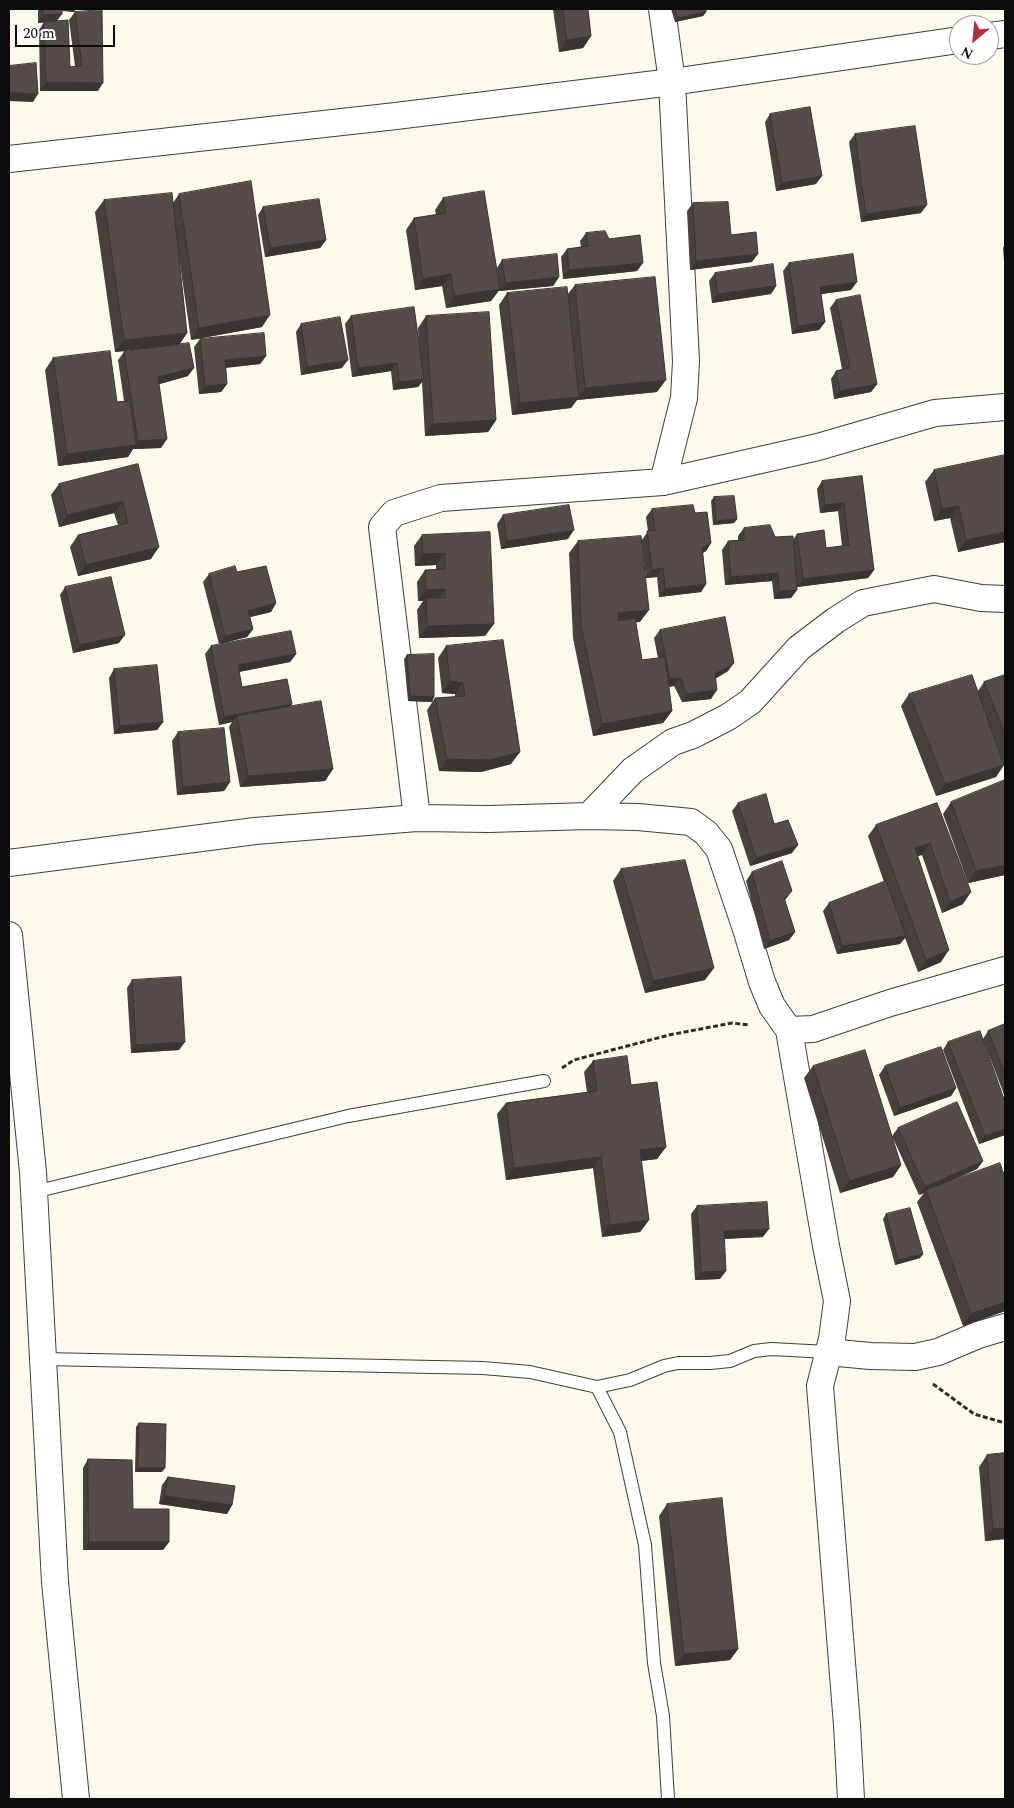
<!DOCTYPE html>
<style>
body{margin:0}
#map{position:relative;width:1014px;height:1808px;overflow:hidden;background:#fef9eb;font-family:Spectral,serif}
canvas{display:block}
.frame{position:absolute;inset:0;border:10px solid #0b0b0b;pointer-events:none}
.north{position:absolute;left:949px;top:15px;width:50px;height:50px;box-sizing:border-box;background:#fff;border:1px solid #9d9d9d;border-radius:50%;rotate:208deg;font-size:14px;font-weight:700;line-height:20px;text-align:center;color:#0b0b0b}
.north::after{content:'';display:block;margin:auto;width:18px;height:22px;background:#b42b3b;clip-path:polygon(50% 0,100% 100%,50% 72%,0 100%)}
.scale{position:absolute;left:15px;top:25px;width:100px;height:22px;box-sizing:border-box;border:2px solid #0b0b0b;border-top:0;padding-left:6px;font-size:15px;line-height:18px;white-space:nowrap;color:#0b0b0b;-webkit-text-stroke:4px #fff;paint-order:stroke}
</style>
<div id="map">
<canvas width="1014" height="1808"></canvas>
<div class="frame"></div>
<div class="north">N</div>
<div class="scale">20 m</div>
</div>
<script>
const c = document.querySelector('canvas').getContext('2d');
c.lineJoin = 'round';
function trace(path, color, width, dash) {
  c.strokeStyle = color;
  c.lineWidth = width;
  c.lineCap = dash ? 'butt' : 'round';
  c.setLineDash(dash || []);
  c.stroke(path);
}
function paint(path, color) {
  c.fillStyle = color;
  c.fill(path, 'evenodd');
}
const path = new Path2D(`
 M562 1068 574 1060 669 1035 732 1023 749 1025
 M933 1384 974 1414 1005 1423`);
const service = new Path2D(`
 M34 1192 348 1116 544 1081
 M43 1359 483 1368 530 1372 597 1387 630 1380 664 1366 678 1363H710L730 1361 754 1351 771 1349 828 1352
 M597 1387 620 1432 645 1545 654 1663 663 1716 668 1799`);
const minor = new Path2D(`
 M662 9 672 82 686 361 684 398 663 482
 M989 36 1005 34
 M9 159 396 116 672 82 959 40
 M589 816 633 770 673 742 693 735 728 717 750 702 799 648 836 620 863 603 934 589 981 598 1005 599
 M417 818 382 527 394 513 441 498 663 482 818 447 935 413 1005 407
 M9 863 255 831 417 818 489 819 589 816 638 817 691 822 706 833 719 849 746 929 762 982 772 1006 789 1030 813 1029 890 1003 1005 970
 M9 935 33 1172 55 1582 76 1799
 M789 1030 826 1246 837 1301 832 1339 820 1386 847 1725 851 1799
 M828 1352 870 1356 915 1357 938 1352 978 1335 1005 1327`);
const wall = new Path2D(`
 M38 9H76L74 12 62 11V14L56 21 70 67 75 66 69 20 75 12 98 91H40L39 30 44 22 38 23Z
 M553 9H588L591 36 583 48 559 52Z
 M671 9H706V12L703 16 675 22Z
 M770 114 816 184 776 191 765 122Z
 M855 134 921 213 861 222 849 142Z
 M179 194 262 327 191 340 179 257 187 333 179 345 188 376 159 384 161 448 133 449 128 457 58 466 45 370 53 358 117 402 124 401 118 360 124 352 162 347 115 352 95 212 104 200 173 203Z
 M443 198 497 275V268L502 260 559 277 553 286 499 291V290L491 301 446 308 442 286 415 290 406 230 414 218 436 215 435 210Z
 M693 203 731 235 752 262 690 270 687 211Z
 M263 207 326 240 320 248 265 257 258 215Z
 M586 233 609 239 637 271 563 279 561 257 567 249 581 247 580 241Z
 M1005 244V274L1003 248Z
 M789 263 851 290 821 294 825 322 819 330 792 334 783 271Z
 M715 273 776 286 771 294 712 303 709 281Z
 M575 285 657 392 577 400 571 408 512 415 499 305 507 293 567 295Z
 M836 300 877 384 871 392 834 399 831 379 836 371 842 369 830 308Z
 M351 316 419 347 418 328 426 316 496 420 488 432 425 436 422 382 418 387 393 390 391 371 352 377 345 324Z
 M301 324 342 368 301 375 296 332Z
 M200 339 266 356 260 364 226 368 227 384 221 392 199 394 194 347Z
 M138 464 151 559 78 576 70 547 78 535 118 525 114 513 59 527 51 495 59 484Z
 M934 470 1005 542 958 552 950 518 934 521 925 482Z
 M862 476 874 570 868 578 797 587 796 577 797 590 791 598 774 599 772 581 725 585 722 550 728 541 738 540V536L744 528 775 537 793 540 797 534 826 548 842 546 838 511 820 513 817 489 822 481Z
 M714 497 737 519 734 523 713 525 711 501Z
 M652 509 695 513 711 543 706 551 703 553 706 584 701 592 659 597 657 577 646 578 642 544 640 622H636L642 660 658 658 654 638 660 630 728 671 715 679 711 699 682 702 674 686 669 687 672 711 663 723 593 736 573 638 569 553 578 541 642 540 648 531 646 517Z
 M503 515 568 539 501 549 497 524Z
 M490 532 485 636 419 638 417 610 423 601H418L417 582 425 570H436V565L415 566 414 546 422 535Z
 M237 572 276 603 271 612 250 617 253 629 247 637 219 644 203 582 209 574Z
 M65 587 119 643 73 653 60 595Z
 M211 646 296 654 290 662 239 672 242 687 292 704 291 706 333 769 325 781 240 787 229 727 232 722 219 725 205 654Z
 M446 646 511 764 481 772 439 771 427 710 435 698 455 697V694L442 693 438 658Z
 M407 655 434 697 432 702 408 701 404 659Z
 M114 669 163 722 157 730 114 734 109 678Z
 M1005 675V767L1003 761 996 777 936 796 901 706 909 694 978 691 984 682Z
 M178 732 230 782 224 791 177 795 172 741Z
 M951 802 1005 875 968 883 943 814Z
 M738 803 774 824 792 853 750 866 732 811Z
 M937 803 963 904 942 913 922 855 917 856 941 962 918 972 905 938 900 944 837 954 823 911 829 903 884 882 868 836 876 825Z
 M621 869 705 980 645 993 613 881Z
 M752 872 785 900 795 932 789 940 764 949 746 881Z
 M132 980 179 1050 131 1053 127 988Z
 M1005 1024V1097L984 1042 1005 1135 979 1144 943 1050 948 1042 983 1039 988 1031Z
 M593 1061 631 1085 666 1147 657 1159 641 1161 649 1220 640 1232 602 1237 593 1168 506 1180 497 1114 506 1103 587 1092 584 1072Z
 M813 1066 901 1165 893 1177 840 1193 804 1078Z
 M885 1066 956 1088 951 1096 894 1116 879 1075Z
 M898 1128 983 1161 977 1169 948 1182 1005 1178V1311L963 1326 917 1202 924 1193 919 1195 892 1136Z
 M697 1206 763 1237 724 1239 720 1279 695 1280 691 1214Z
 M886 1214 923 1254 920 1258 895 1265 883 1219Z
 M139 1423 162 1472H135L136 1427Z
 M1005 1453V1539L985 1541 979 1467 987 1455Z
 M88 1459 133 1509 169 1542 163 1550H83V1468Z
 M168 1477 232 1505 227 1514 159 1504 162 1485Z
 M667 1504 738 1649 730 1660 675 1666 659 1516Z`);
const shadedWall = new Path2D(`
 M59 9H76L74 12 58 10Z
 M706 12 703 16 675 22 678 18Z
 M62 14 56 22 38 23 43 15Z
 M591 36 583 48 559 52 567 40Z
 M46 82 103 83 98 91H40Z
 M9 92 38 94 33 102 9 101Z
 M822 176 816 184 776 191 782 183Z
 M927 205 921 213 861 222 866 214Z
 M326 240 320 248 265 257 270 248Z
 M758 254 752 262 690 270 696 261Z
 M643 263 637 271 563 279 569 270Z
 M451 274 442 286 415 290 423 279Z
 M559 277 553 286 499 291 505 283Z
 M857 282 851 290 814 295 820 287Z
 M776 286 771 294 712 303 718 294Z
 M500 289 491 301 446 308 454 296Z
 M270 315 262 327 191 340 199 328Z
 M825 322 819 330 792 334 798 326Z
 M187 333 179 345 115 352 124 340Z
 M266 356 260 364 219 368 225 360Z
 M348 360 342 368 301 375 307 367Z
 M397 363 391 371 352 377 358 368Z
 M194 368 188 376 153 386 158 377Z
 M424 379 418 387 393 390 399 382Z
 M666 380 657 392 577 400 571 408 512 415 520 403 579 397 585 388Z
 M227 384 221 392 199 394 205 386Z
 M877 384 871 392 834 399 840 391Z
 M496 420 488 432 425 436 433 424Z
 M167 439 161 448 133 449 128 457 58 466 67 454 135 445 138 441Z
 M123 501 114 513 59 527 67 515Z
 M844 503 838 511 820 513 825 505Z
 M959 506 950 518 934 521 942 509Z
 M737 519 734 523 713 525 716 521Z
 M574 530 568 539 501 549 507 541Z
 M1005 532V542L958 552 966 540Z
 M711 543 706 551 696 556 702 548Z
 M159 547 151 559 78 576 86 565Z
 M445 553 436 565 415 566 423 554Z
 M663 568 657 577 646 578 652 570Z
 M874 570 868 578 797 587 803 579Z
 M778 573 772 581 725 585 731 577Z
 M706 584 701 592 659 597 665 589Z
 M445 589 437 601 426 598 423 601H418L426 590Z
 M797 590 791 598 774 599 779 591Z
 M276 603 271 612 242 619 248 611Z
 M649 610 640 622 610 625 618 613Z
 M494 624 485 636 419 638 427 626Z
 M253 629 247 637 219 644 225 636Z
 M125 635 119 643 73 653 79 645Z
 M296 654 290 662 232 673 238 665Z
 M734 663 728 671 709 682 715 674Z
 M680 678 674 686 664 687 670 679Z
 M450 681 463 683 455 694 442 693Z
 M717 690 711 699 682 702 687 694Z
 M410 696 434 697 432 702 408 701Z
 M292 704 286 712 237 716 232 722 219 725 224 717Z
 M672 711 663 723 593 736 602 724Z
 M163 722 157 730 114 734 120 726Z
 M520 752 511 764 481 772 439 771 447 759Z
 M1004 765 996 777 936 796 945 784Z
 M333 769 325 781 240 787 248 776Z
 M230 782 224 791 177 795 183 787Z
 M930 843 922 855 906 859 915 848Z
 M798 845 792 853 750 866 756 858Z
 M1005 865V875L968 883 976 871Z
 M792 891 786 899 778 906 784 898Z
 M971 892 963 904 942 913 950 902Z
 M795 932 789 940 764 949 770 941Z
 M906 936 900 944 837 954 842 946Z
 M949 950 941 962 918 972 926 960Z
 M714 968 705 980 645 993 653 981Z
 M185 1042 179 1050 131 1053 136 1045Z
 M956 1088 951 1096 894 1116 900 1108Z
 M1005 1129V1135L979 1144 985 1136Z
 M666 1147 657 1159 632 1162 640 1150Z
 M601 1157 593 1168 506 1180 514 1168Z
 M983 1161 977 1169 926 1192V1190L924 1193 919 1195 925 1187Z
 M901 1165 893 1177 840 1193 849 1181Z
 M649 1220 640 1232 602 1237 610 1225Z
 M769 1229 763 1237 718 1239 724 1231Z
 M923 1254 920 1258 895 1265 898 1260Z
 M726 1271 720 1279 695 1280 701 1272Z
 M1005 1302V1311L963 1326 971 1314Z
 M138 1468H165L162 1472H135Z
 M165 1496 232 1505 227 1514 159 1504Z
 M1005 1528V1539L985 1541 993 1529Z
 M89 1542H169L163 1550H83Z
 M738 1649 730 1660 675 1666 684 1654Z`);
const building = new Path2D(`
 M43 9H62V14L43 15Z
 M563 9H588L591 36 567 40Z
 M675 9H706V12L678 18Z
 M102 10 103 83 46 82 44 22 68 20 70 67 82 66 75 12Z
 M36 63 38 94 9 92V66Z
 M810 107 822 176 782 183 770 114Z
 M915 126 927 205 866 214 855 134Z
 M251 181 270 315 199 328 179 194Z
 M484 191 500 289 454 296 451 274 423 279 414 218 446 213 443 198Z
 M172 193 187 333 124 340 104 200Z
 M319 199 326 240 270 248 263 207Z
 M728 202 731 235 756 232 758 254 696 261 693 203Z
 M605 231 609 239 640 235 643 263 569 270 567 249 588 246 586 233Z
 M557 254 559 277 505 283 502 260Z
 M853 254 857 282 820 287 825 322 798 326 789 263Z
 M773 264 776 286 718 294 715 273Z
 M655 277 666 380 585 388 575 285Z
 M567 287 579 397 520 403 507 293Z
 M860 295 877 384 840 391 836 371 850 368 836 300Z
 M414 307 424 379 399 382 397 363 358 368 351 316Z
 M489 312 496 420 433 424 426 316Z
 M340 317 348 360 307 367 301 324Z
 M264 333 266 356 225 360 227 384 205 386 200 339Z
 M189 343 194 368 158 377 167 439 138 441 124 352Z
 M110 351 117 402 130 401 136 445 67 454 53 358Z
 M1005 455V532L966 540 959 506 942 509 934 470Z
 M138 464 159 547 86 565 78 535 128 523 123 501 67 515 59 484Z
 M862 476 874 570 803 579 797 534 824 530 826 548 849 545 844 503 825 505 822 481Z
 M734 496 737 519 716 521 714 497Z
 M569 505 574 530 507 541 503 515Z
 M693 505 695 513 707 512 711 543 702 548 706 584 665 589 663 568 652 570 647 531 655 530 652 509Z
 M770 525 775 537 793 536 797 590 779 591 778 573 731 577 728 541 744 540V528Z
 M490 532 494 624 427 626 426 598H445V589L426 590 425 570 445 569V553L423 554 422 535Z
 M641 536 649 610 618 613V621L635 618 642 660 665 657 672 711 602 724 581 626 578 541Z
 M235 566 237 572 266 566 276 603 248 611 253 629 225 636 209 574Z
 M111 577 125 635 79 645 65 587Z
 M725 617 734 663 715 674 717 690 687 694 680 678 670 679 660 630Z
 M291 631 296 654 238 665 242 687 287 679 292 704 224 717 211 646Z
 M503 640 520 752 489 760 447 759 435 698 465 696 463 683 450 681 446 646Z
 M434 654V697L410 696 407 655Z
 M157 665 163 722 120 726 114 669Z
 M972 675 1004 765 945 784 909 694Z
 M1005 675V734L984 682Z
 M321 701 333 769 248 776 237 716Z
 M224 728 230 782 183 787 178 732Z
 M1005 780V865L976 871 951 802Z
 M766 794 774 824 788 820 798 845 756 858 738 803Z
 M937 803 971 892 950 902 930 843 915 848 949 950 926 960 876 825Z
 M685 860 714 968 653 981 621 869Z
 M782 861 792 891 784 898 795 932 770 941 752 872Z
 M886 881 906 936 842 946 829 903Z
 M181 977 185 1042 136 1045 132 980Z
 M1005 1024V1074L988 1031Z
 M980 1031 1005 1102V1129L985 1136 948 1042Z
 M941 1047 956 1088 900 1108 885 1066Z
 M865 1050 901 1165 849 1181 813 1066Z
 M627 1056 631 1085 657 1082 666 1147 640 1150 649 1220 610 1225 601 1157 514 1168 506 1103 597 1091 593 1061Z
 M957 1102 983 1161 925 1187 898 1128Z
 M1000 1163 1005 1178V1302L971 1314 926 1190Z
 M767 1202 769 1229 724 1231 726 1271 701 1272 697 1206Z
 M910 1208 923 1254 898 1260 886 1214Z
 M139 1423 166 1424 165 1468H138Z
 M1005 1453V1528L993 1529 987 1455Z
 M88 1459 132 1460 133 1509H169V1542H89Z
 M168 1477 235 1486 232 1505 165 1496Z
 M722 1498 738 1649 684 1654 667 1504Z`);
trace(service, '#3e3e3e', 14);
trace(minor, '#3e3e3e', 28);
trace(path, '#2d2d2d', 3, [5, 2.5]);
trace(service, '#fff', 12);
trace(minor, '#fff', 26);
paint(wall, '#47413e');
paint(shadedWall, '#3a3532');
paint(building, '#534c48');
trace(building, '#3a3532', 1);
</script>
